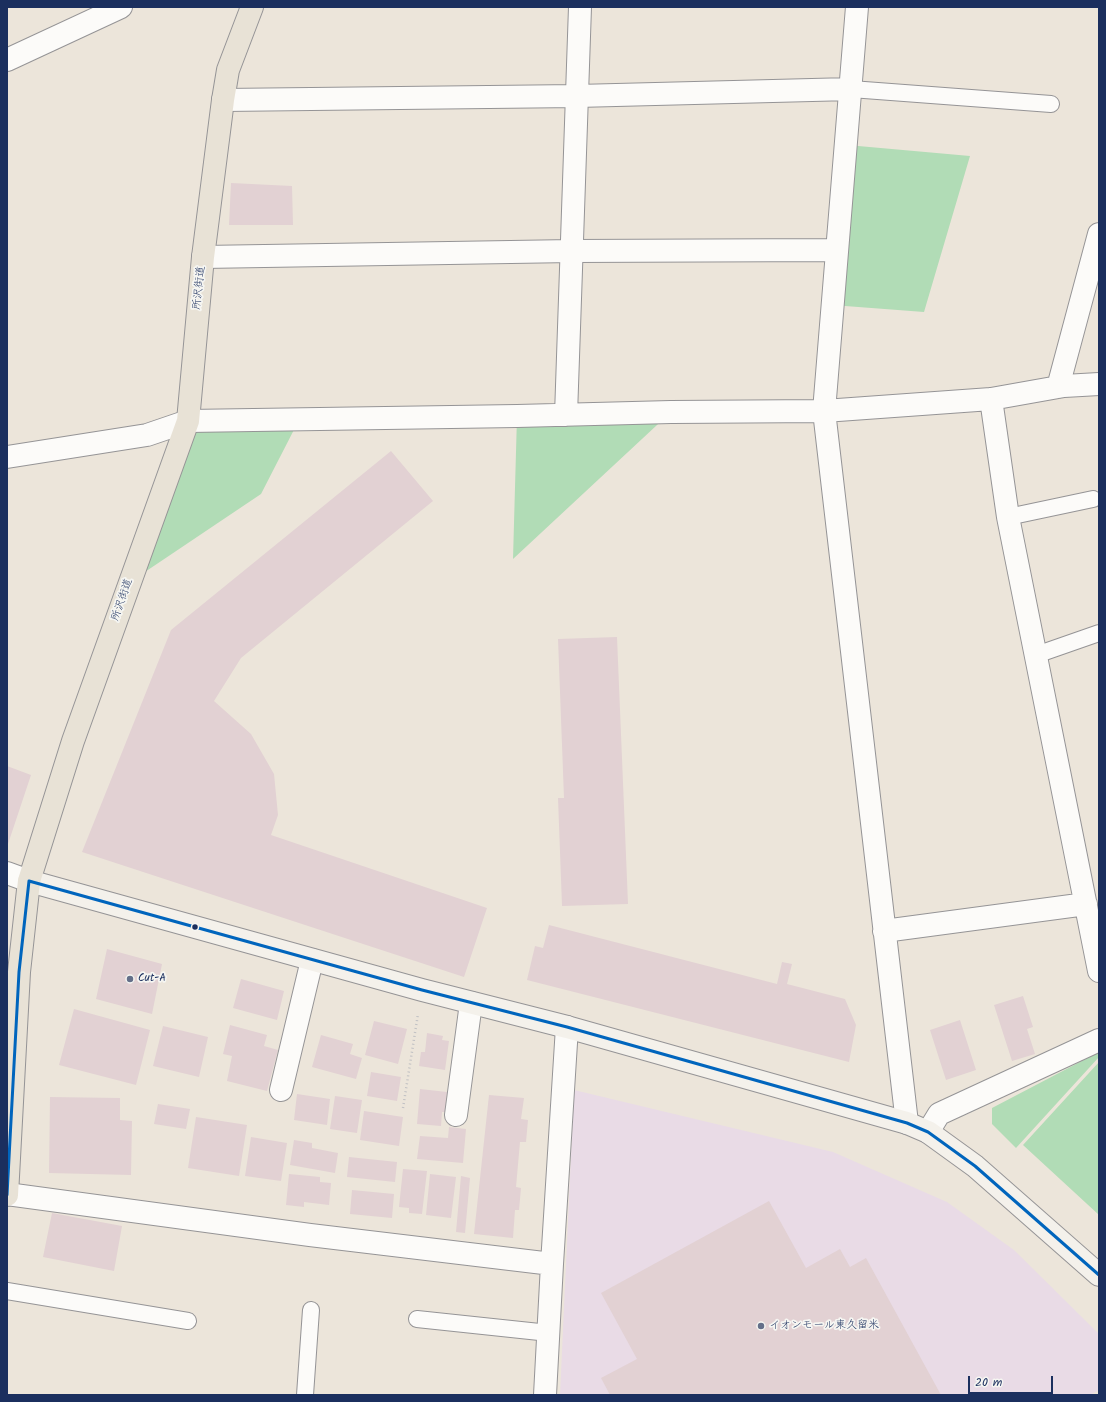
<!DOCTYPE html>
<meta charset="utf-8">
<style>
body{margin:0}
#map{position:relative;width:1106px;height:1402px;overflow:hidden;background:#ece5da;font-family:Kalam,sans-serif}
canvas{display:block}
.frame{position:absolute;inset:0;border:8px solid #1b2f5e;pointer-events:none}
.scale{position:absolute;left:968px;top:1376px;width:85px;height:18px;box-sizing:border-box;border:2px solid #1b2f5e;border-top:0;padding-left:5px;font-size:12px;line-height:14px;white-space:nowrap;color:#1b2f5e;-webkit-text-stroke:3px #f6f6f2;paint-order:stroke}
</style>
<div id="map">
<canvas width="1106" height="1402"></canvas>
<div class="frame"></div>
<div class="scale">20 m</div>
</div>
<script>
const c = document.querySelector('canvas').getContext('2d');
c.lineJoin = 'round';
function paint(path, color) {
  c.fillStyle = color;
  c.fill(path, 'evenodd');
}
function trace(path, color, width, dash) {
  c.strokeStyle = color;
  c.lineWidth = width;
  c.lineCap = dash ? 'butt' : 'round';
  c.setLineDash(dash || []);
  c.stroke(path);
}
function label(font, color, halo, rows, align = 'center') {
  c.font = font + ' Kalam,"Klee One",sans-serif';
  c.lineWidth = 3.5;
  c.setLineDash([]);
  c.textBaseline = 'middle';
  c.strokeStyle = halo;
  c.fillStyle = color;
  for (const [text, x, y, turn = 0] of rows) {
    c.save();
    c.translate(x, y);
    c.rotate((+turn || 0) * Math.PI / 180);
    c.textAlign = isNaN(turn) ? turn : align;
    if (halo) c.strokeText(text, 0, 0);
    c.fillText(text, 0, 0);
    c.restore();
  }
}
const built = new Path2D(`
 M574 1090 833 1152 947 1202 1014 1250 1099 1334V1390L1090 1395H560Z`);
const green = new Path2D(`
 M847 145 970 156 924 312 832 305Z
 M671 412 513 559 517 416Z
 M299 420 261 494 130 582 188 421Z
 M1099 1052V1057L1016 1148 992 1124V1108Z
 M1099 1062V1215L1023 1145Z`);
const building = new Path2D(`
 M231 183 292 186 293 225H229Z
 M391 451 433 501 241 658 214 701 251 734 274 774 278 815 271 835 487 908 464 977 82 852 171 630Z
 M617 637 628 904 562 906 558 798H564L558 639Z
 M7 766 31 775 7 847Z
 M549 925 777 984 782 962 792 964 787 984 845 999 856 1025 849 1062 527 980 535 946 543 948Z
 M107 949 162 964 152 1014 96 999Z
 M241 979 284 991 277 1020 233 1008Z
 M1023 996 1033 1027 1027 1029 1035 1054 1012 1061 994 1005Z
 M74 1009 150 1030 136 1085 59 1065Z
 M960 1020 976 1070 946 1080 930 1030Z
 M374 1021 407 1029 398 1064 365 1055Z
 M230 1025 267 1035 264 1046 278 1050 267 1091 227 1081 232 1056 223 1054Z
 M163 1026 208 1037 199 1077 153 1066Z
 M427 1033 443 1036 442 1040 449 1041 445 1070 419 1066 421 1052H425Z
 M321 1035 353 1044 350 1054 362 1058 356 1079 312 1067Z
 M371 1072 401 1077 397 1101 367 1096Z
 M420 1089 447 1092 445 1112H442L441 1126 417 1124Z
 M297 1094 330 1099 327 1125 294 1120Z
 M489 1095 524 1098 521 1119 528 1120 526 1142H520L516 1187 521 1188 519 1210H515L513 1238 474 1234Z
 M335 1096 362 1100 357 1133 330 1129Z
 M50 1097 120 1098V1120L132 1121 131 1175 49 1173Z
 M158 1104 190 1109 186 1129 154 1124Z
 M364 1111 403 1117 399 1146 360 1140Z
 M196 1117 247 1125 239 1176 188 1168Z
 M449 1127 466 1129 463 1163 417 1159 420 1136 448 1138Z
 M251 1137 287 1143 281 1181 245 1176Z
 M294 1140 312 1143V1148L338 1153 335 1173 290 1165Z
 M349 1157 397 1162 395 1182 347 1177Z
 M403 1169 427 1171 422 1214 409 1213V1208L399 1207Z
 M289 1174 320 1177V1182L331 1183 329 1205 304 1202V1207L286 1205Z
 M430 1174 456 1177 451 1218 426 1215Z
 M461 1176 470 1178 465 1233 456 1232Z
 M352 1190 394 1194 392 1218 350 1214Z
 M769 1201 806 1268 840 1249 850 1267 866 1258 941 1395H610L601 1378 637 1359 601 1293Z
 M52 1213 122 1226 114 1271 43 1257Z`);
const path = new Path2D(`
 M403 1108 418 1014`);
const lane = new Path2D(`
 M851 89 1051 104
 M1008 517 1093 499
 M1036 655 1099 633
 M7 1291 188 1321
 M417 1319 549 1333
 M305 1395 311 1310`);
const street = new Path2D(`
 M857 7 824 411 907 1123
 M7 60 121 7
 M223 100 577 96 851 89
 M203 257 572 251 837 250
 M1058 387 1099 234
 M991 399 1008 517 1099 971
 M566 415 580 7
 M7 457 147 435 188 421 517 416 671 412 824 411 991 399 1064 386 1099 384
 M7 873 29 881
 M884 931 1086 904
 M281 1090 312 960
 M456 1115 471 1003
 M928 1132 939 1114 1099 1040
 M7 1194 310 1235 552 1264
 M545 1395 552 1264 567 1027`);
const secondary = new Path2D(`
 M29 881 422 990 567 1027 907 1123 928 1132 975 1166 1099 1275`);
const primary = new Path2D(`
 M7 1195 19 972 29 881 73 741 188 421 203 257 223 100 228 70 252 7`);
const bus1 = new Path2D(`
 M7 1195 19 972 29 881 422 990 567 1027 907 1123 928 1132 975 1166 1099 1275`);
const markers = [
 [195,927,3.5,"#1b2f5e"],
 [130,979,4,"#646f89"],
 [761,1326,4,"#646f89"]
];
const streetNames = [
 ["所沢街道",200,288,-84],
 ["所沢街道",123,600,-71]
];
const poiNames = [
 ["Cut-A",138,979],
 ["イオンモール東久留米",769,1326]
];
paint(built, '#e9dbe6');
paint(green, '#b1dcb6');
paint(building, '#e2d1d3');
trace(lane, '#959496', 18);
trace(street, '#959496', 24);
trace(secondary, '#959496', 24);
trace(primary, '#959496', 24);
trace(path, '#c0c0c3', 2.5, [1, 3]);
trace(lane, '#fcfbf9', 16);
trace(street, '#fcfbf9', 22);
trace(secondary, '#f4f1eb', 22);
trace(primary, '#e8e2d6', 22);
trace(bus1, '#0065bd', 3);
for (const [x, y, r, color] of markers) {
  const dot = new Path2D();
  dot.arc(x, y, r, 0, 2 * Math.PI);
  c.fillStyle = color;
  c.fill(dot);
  trace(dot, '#f6f6f2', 1.5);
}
label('11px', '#1b2f5e', '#f6f6f2', streetNames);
label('11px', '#1b2f5e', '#f6f6f2', poiNames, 'left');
</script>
